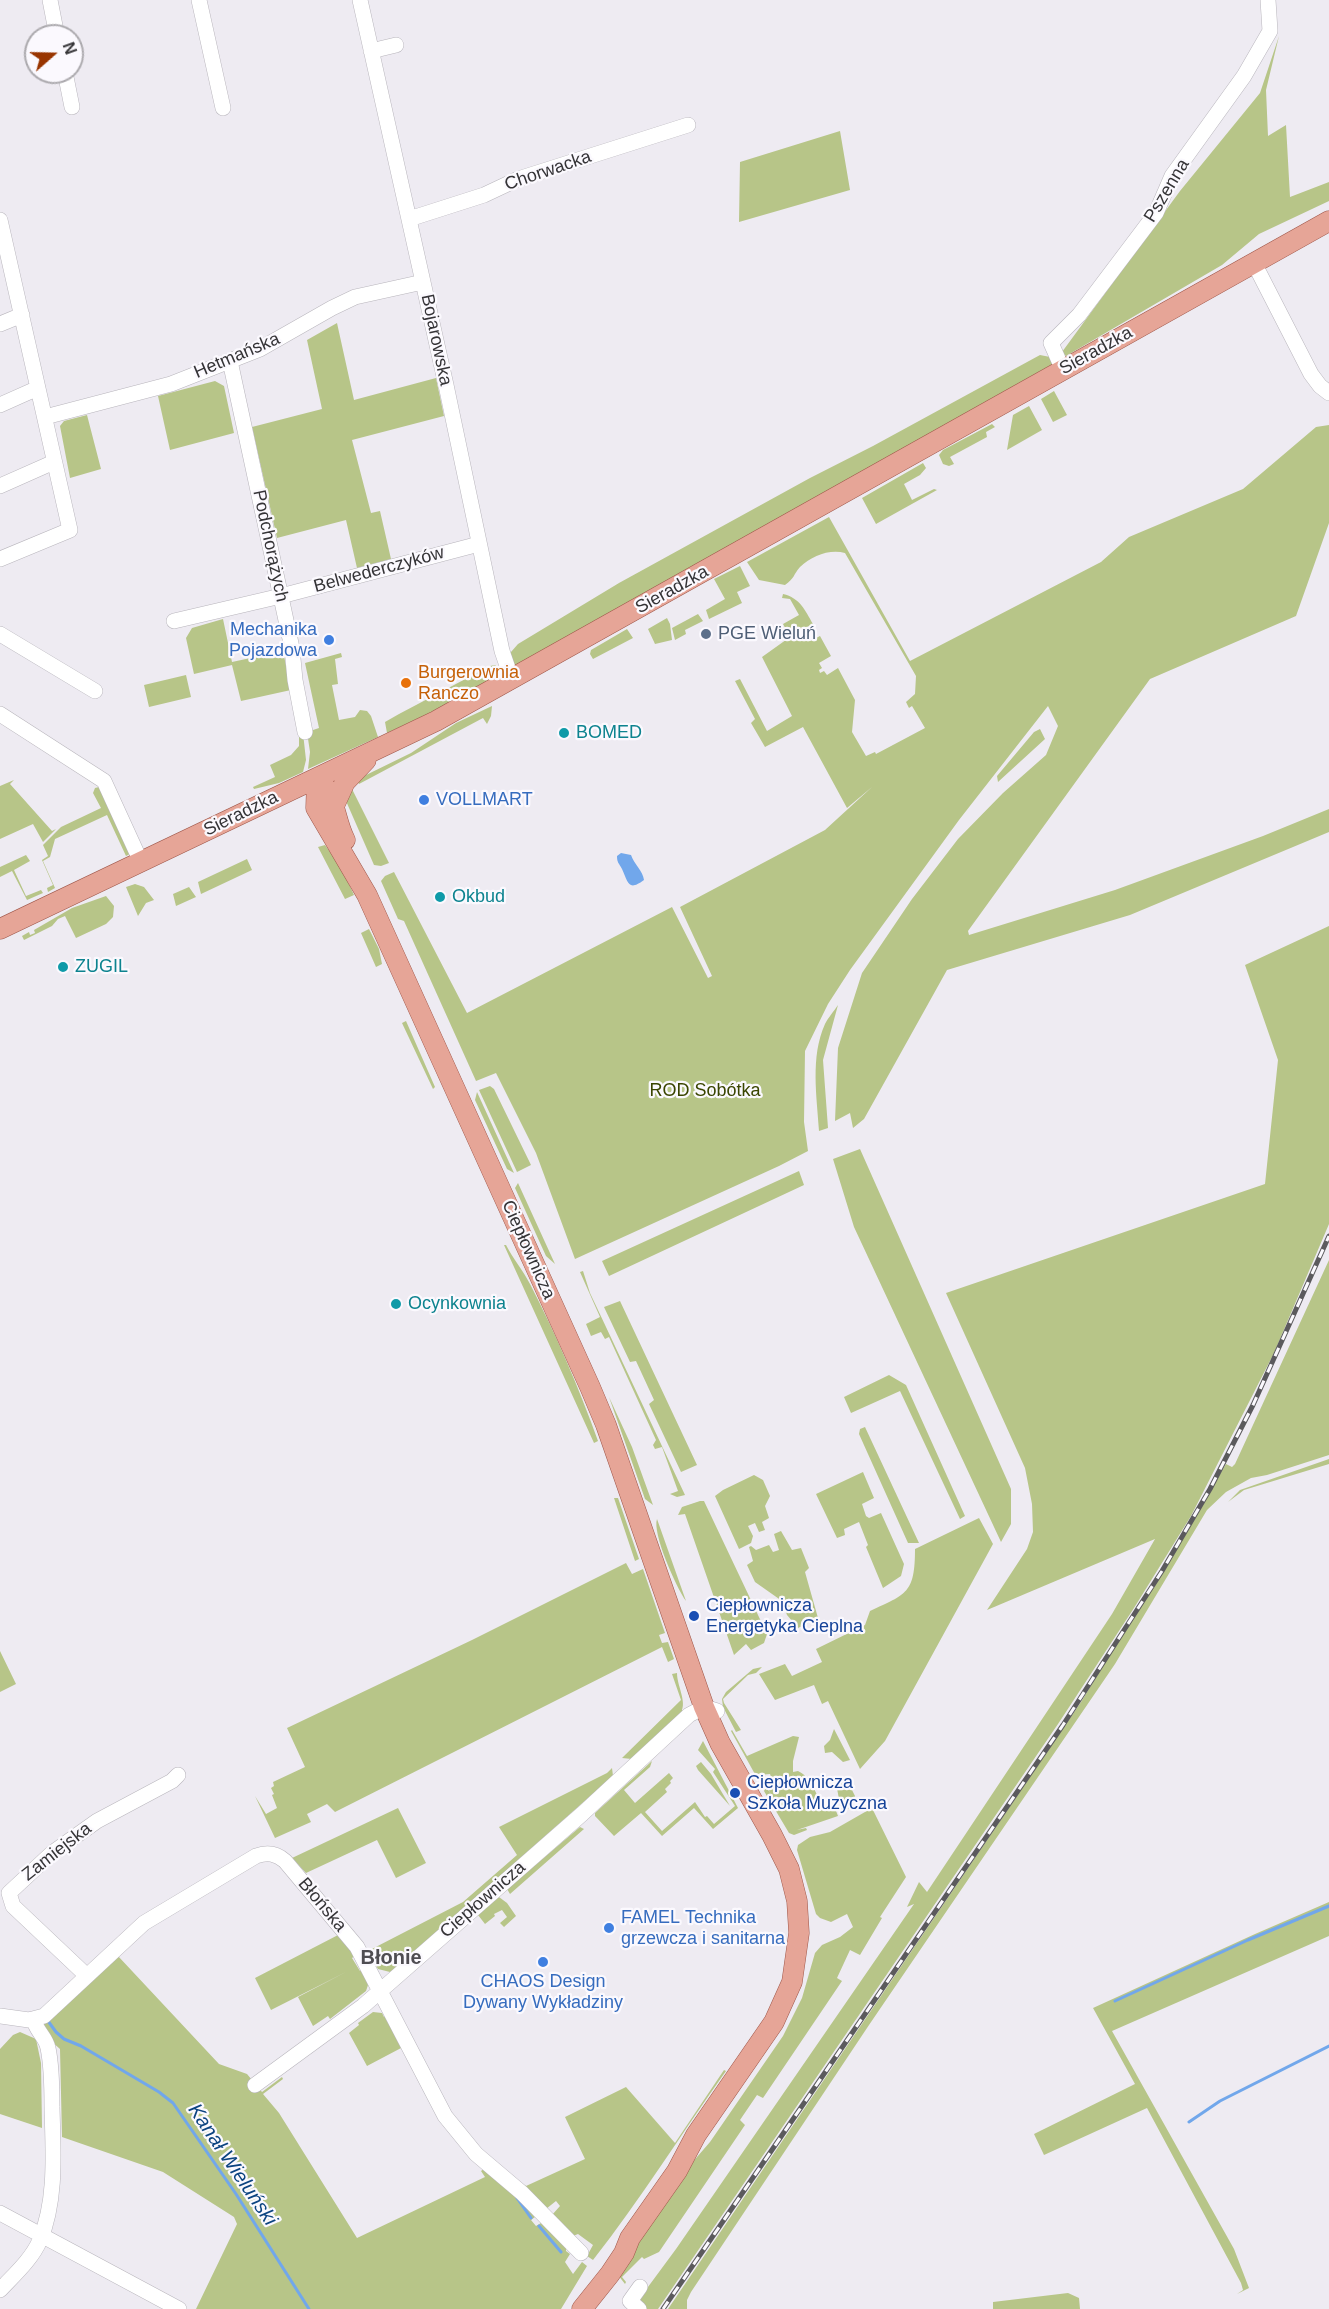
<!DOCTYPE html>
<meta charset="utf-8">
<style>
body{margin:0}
#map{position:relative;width:1329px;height:2309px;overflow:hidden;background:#eeebf2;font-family:Arial,sans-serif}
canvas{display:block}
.north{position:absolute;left:24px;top:24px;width:60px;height:60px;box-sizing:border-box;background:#fbf9fe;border:2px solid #acaaae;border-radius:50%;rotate:70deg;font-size:16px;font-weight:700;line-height:24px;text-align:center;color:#353437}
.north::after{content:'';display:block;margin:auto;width:21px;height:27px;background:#993500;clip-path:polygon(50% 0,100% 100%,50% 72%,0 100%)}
</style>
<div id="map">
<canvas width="1329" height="2309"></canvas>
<div class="north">N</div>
</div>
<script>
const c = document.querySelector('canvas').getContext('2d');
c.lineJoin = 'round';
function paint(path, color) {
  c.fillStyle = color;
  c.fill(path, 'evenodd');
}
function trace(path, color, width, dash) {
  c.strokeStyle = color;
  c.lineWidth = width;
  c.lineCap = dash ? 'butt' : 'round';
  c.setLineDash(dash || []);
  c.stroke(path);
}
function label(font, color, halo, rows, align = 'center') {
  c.font = font + ' Arial,sans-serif';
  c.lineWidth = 4.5;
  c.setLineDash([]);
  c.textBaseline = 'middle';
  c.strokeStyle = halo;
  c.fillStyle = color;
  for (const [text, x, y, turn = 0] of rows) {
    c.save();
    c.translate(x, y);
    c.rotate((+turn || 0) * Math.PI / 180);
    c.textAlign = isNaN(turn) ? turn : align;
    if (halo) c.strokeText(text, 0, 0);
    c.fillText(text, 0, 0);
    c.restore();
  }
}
const green = new Path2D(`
 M1279 36 1266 90 1268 136 1286 125 1290 197 1329 182V201L1259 234 1222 265 1066 356 1064 355 1062 352 1180 191 1260 93Z
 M840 131 850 190 739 222 740 162Z
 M337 323 354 400 436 378 444 416 352 440 371 513 380 511 391 559 357 568 346 520 277 538 252 427 322 409 307 340Z
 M1040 355 1050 357 1053 364 514 667 511 662V652L518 644 619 583 810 478 873 446Z
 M215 381 224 386 234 433 170 450 158 396Z
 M1054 391 1067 415 1053 422 1041 399Z
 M1029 406 1042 430 1007 450 1013 415Z
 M87 415 101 469 70 478 60 426 64 421Z
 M992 424 995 427 986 432 987 437 950 457 954 464 949 466 943 464 939 455 943 450Z
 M1329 425V523L1296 616 1150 679 968 931 969 935 1115 890 1263 836 1329 809V832L1130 915 947 970 864 1119 853 1128 850 1113 835 1121 838 1048 862 973 912 899 958 839 1003 793 1046 755 1058 726 1048 706 959 820 850 970 828 1004 805 1051 804 1122 808 1151 779 1166 575 1259 536 1153 496 1073 476 1081 404 921 398 919 381 881 385 876 394 872 467 1013 672 907 708 978 712 976 680 907 825 830 872 787 847 808 803 727 765 747 751 723 755 719 735 681 740 679 767 731 792 716 762 657 790 637 783 624 799 615 790 599 782 598 783 594C800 598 805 610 813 624L803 630 806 636 801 638 803 641 808 639 810 641 820 636 831 656 819 663 822 668 819 670 820 673 824 671 827 675 838 668 855 700 852 732 866 756 875 752 876 754 925 728 912 706 909 708 906 702 915 694 916 676 845 553C829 549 812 556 800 567 793 575 795 578 785 585L759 580 747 562 829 517 910 661 1101 562 1129 537 1243 489 1316 427Z
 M923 463 926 468 920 475 904 484 912 500 934 489 937 490 876 524 862 498Z
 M740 566 750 586 737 592 742 603 709 619 706 610 725 599 714 579Z
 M698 614 703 621 685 630 686 634 675 640 672 628Z
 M667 618 670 624 672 640 655 644 648 629Z
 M223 619 232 662 283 651 291 690 241 701 232 665 194 674 186 638 192 628Z
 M627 629 633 638 593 659 590 654 591 650Z
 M341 653 342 657 335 659 338 684 332 685 339 720 355 717 360 710 367 711 371 716 378 737 308 769 310 752 307 732 319 728 305 663Z
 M495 665 501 670 499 676 424 716 387 733 385 722 399 714 490 666Z
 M186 675 191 697 149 707 144 685Z
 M492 706 491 716 487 724 483 718 359 784 358 782 366 775 411 753 456 723Z
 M1040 729 1045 739 998 782 997 776 1034 732Z
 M303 733 306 760 303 772 279 783 254 789 253 787 275 777 270 765 291 755 299 746V734Z
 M14 780 10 784 52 831 56 829 43 842 33 824 0 839V786Z
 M99 787 130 854 126 856 107 815 55 839 50 857 43 861 55 888 48 892 47 888 53 885 42 860 48 856 43 845 61 827 101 808 93 793 95 788Z
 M352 789 389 863 381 866 374 865 346 801Z
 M325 845 341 867 354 895 345 899 318 847Z
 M26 855 30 861 14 870 26 896 41 890 43 893 27 900 12 871 0 877V867Z
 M247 859 252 870 201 894 198 882Z
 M135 884 144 887 154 900 146 903 138 916 126 887Z
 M189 887 196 897 176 906 173 894Z
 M106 896 114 906 113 917 106 924 76 938 65 916 58 919 52 926 24 940 22 936 29 932 30 935 35 933 34 930 72 908Z
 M1329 926V1224L1274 1353 1191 1516 1134 1608 1058 1724 658 2309H644L638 2296 645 2291 676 2249 914 1904 907 1907 919 1882 927 1892 1112 1614 1155 1539 987 1610 1027 1549 1033 1532 1032 1504 1025 1468 946 1293 1265 1184 1278 1060 1245 965Z
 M369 929 379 949 382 964 376 967 361 933Z
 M838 1005 823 1060 828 1128 819 1131C817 1097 810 1057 825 1024 828 1018 834 1011 838 1005Z
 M406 1021 435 1087 433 1089 402 1023Z
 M490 1086 494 1089 531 1165 517 1172 479 1090Z
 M477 1092 514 1173 507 1169 475 1100Z
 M860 1149 1011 1489V1524L1001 1542 854 1227 833 1159Z
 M799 1171 804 1185 609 1276 602 1261Z
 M518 1183 555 1264 546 1256 515 1188Z
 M504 1245H506C513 1259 523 1270 530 1284 556 1334 579 1388 598 1441L594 1443Z
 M1329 1260V1455L1267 1475 1251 1478 1226 1492 1207 1510 1115 1664 869 2025 691 2292 687 2300V2309H668L1081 1702 1226 1464 1232 1467 1235 1464Z
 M583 1271 590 1293 685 1495 677 1497 670 1494 678 1491 662 1447 655 1449 653 1445 656 1440 609 1337 605 1339 601 1332 591 1336 586 1324 600 1317 580 1272Z
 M620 1301 697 1465 681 1472 649 1404 654 1400 636 1361 630 1362 604 1307Z
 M889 1375 906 1385 965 1516 960 1519 900 1391 851 1413 844 1397Z
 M609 1397 632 1447 653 1505 645 1499Z
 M865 1427 919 1543H908L859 1434 860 1429Z
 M1329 1459V1464L1244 1490 1228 1502 1240 1490Z
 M863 1472 874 1498 862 1504 866 1516 869 1518 881 1513 904 1564 901 1576 883 1588 866 1547 868 1545 859 1522 844 1529 845 1535 837 1538 816 1494Z
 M754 1475 763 1480 770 1496 765 1506 769 1518 762 1522 765 1530 759 1532 755 1523 748 1526 753 1536 751 1543 739 1549 715 1496 723 1490Z
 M614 1498H618L639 1559 635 1561Z
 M700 1501H704L767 1634 764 1643 751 1650 746 1644 734 1655 685 1514 678 1515 682 1507Z
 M979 1518 993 1544 885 1741 860 1769 828 1701 822 1704 814 1685 775 1700 759 1674 785 1664 792 1676 822 1662 816 1649 865 1625 870 1611C907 1594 915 1593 915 1549Z
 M657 1519 686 1601C676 1587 652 1533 657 1519Z
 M781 1531 792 1550 801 1548 809 1568 805 1572 818 1618 798 1628 787 1615 782 1601 755 1582 747 1565 753 1561 749 1547 751 1546 756 1550 769 1545 773 1552 779 1550 774 1534Z
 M626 1563 632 1574 643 1569 665 1633 659 1635 662 1643 668 1642 674 1659 668 1662 662 1647 335 1812 327 1804 307 1814 311 1822 275 1838 255 1796 266 1814 277 1808 272 1795 274 1794 271 1788 274 1786 273 1782 305 1767 287 1728 472 1640Z
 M0 1651 16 1684 0 1692Z
 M762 1667 756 1673 748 1675 723 1699 724 1703 741 1730 736 1732 723 1707 722 1699 726 1692 753 1669Z
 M677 1673C677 1685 686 1700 682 1710L683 1712 632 1759 622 1758 681 1700 672 1674Z
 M834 1729 850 1760 843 1762 832 1752 825 1753 824 1746 830 1740Z
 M732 1730 747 1756 793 1736 799 1737 793 1761V1772L798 1771C813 1779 813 1789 821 1802L833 1803 838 1816 797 1830 806 1828 807 1830 794 1835 789 1833 764 1791 766 1787 771 1794 768 1789 773 1782 770 1774 759 1775 760 1778 756 1776 731 1731Z
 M703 1741 738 1808 713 1829 694 1808 662 1836 641 1813 614 1836 595 1816V1813L652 1761 650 1767 624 1790 635 1803 669 1773 673 1778 670 1781 671 1783 665 1789 667 1792 645 1812 662 1831 695 1802 705 1817 707 1816 714 1824 735 1806 713 1772 715 1769 698 1750Z
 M701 1762 711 1774 730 1806 698 1770 696 1766Z
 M612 1768 613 1776 395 1969 390 1972 378 1969 368 1951 463 1902 517 1855 499 1827 607 1773Z
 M846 1778 855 1796 851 1808 841 1810 836 1783Z
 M398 1808 426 1863 396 1878 377 1840 306 1873 292 1858Z
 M872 1808 906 1877 880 1917 882 1918 860 1955 850 1950 837 1978 842 1981 763 2098 757 2095 740 2120 745 2125 659 2252 644 2259 642 2257 622 2277 626 2282 625 2284 618 2275 635 2241 684 2172 710 2142 783 2036 802 1998 815 1953 822 1945 840 1937 853 1927 847 1914 831 1922 820 1918 816 1914 797 1850 798 1845 810 1837 830 1832Z
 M580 1827 584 1829 510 1894 507 1889Z
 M499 1897 507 1903 516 1916 504 1927 500 1923 507 1917 502 1910 494 1914 495 1916 485 1924 478 1915Z
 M1329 1902V1936L1112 2031 1234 2249 1249 2288 1237 2294 1243 2290 1241 2283 1147 2108 1044 2155 1034 2134 1135 2084 1093 2008 1255 1934Z
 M340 1934 356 1955 352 1958 360 1971 364 1970 368 1985 366 1991 330 2019 328 2016 313 2026 298 1997 346 1972 271 2010 255 1978Z
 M118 1956 219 2064 247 2074 262 2092 282 2077 283 2079 263 2094 279 2113 357 2238 485 2177 481 2171 485 2168 521 2199 535 2217 531 2220 536 2226 541 2223 566 2248V2251L570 2254 565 2262 573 2274 582 2262 587 2266 561 2309H196L237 2224 234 2217 163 2172 62 2137 60 2049C53 2043 43 2034 43 2024Z
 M373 2012 382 2013 384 2017 387 2015 403 2047 367 2066 349 2033 359 2025 358 2023Z
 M20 2032 36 2039 41 2063 42 2128 0 2114V2049L13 2035Z
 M724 2070 726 2071C681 2134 641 2199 593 2260L587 2256 593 2245 578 2234 573 2236 552 2215 560 2206 556 2201 546 2209 520 2182 526 2186 585 2159 565 2117 626 2087 675 2143Z
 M1068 2293 1079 2298 1080 2309H993V2302Z`);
const water = new Path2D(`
 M621 853 631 855C634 864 643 871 644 880 628 892 628 882 622 869 619 863 617 863 617 856Z`);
const stream = new Path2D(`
 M1115 2001 1248 1940 1329 1906
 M48 2021 56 2032 64 2039 81 2046 159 2092 173 2103 236 2194 309 2309
 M1189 2122 1220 2101 1329 2046
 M517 2198 531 2218
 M539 2226 561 2252`);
const minor = new Path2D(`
 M50 0 57 36
 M199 0 223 108
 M360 0 446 385 502 651 512 680
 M371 51 396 45
 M65 72 72 107
 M409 219 484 195 518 179 688 125
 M0 220 70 530 0 559
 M1254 263 1311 374 1320 386 1329 393
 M0 324 22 315
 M230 361 292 648 295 680 305 732
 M1063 370 1051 343 1079 315 1156 213 1172 176 1244 76 1270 31 1268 0
 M0 405 38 388
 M45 417 171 384 260 349 332 308 355 297 423 282
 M0 486 54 462
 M174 621 281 596 479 544
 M0 634 95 691
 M0 714 104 781 141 862
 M87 1976 13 1906 9 1893 52 1853 97 1821 172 1781 178 1775
 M0 2016 29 2020 44 2016 144 1923 256 1856C267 1852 276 1853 285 1861L357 1947 445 2116 476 2154 522 2193 581 2253
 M255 2085 363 2006 582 1814 689 1715 704 1707 717 1711
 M0 2213 179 2309
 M0 2290C14 2275 32 2259 40 2240 57 2199 53 2151 52 2107 52 2088 52 2067 48 2048 46 2037 36 2031 34 2020
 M639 2309 630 2301 640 2287`);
const major = new Path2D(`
 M317 778 316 808 367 895 590 1387 606 1425 704 1707 720 1743 772 1835 789 1869 797 1901 799 1933 792 1982 774 2022 696 2135 677 2171 630 2238 624 2253 610 2274 582 2309
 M317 778C336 794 334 819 345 840
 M334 806 345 782 366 760
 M0 929 436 721 1329 221`);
const rail = new Path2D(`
 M663 2309 1063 1725 1162 1571 1210 1489 1253 1405 1329 1236`);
const markers = [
 [706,634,6,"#5c6f8a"],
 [329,640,6,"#3f7fe0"],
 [406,683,6,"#e8710a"],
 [564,733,6,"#0f9aa8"],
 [424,800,6,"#3f7fe0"],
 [440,897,6,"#0f9aa8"],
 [63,967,6,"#0f9aa8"],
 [396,1304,6,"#0f9aa8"],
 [694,1616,6,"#1a4fb4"],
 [735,1793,6,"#1a4fb4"],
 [609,1928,6,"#3f7fe0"],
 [543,1962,6,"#3f7fe0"]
];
const streetNames = [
 ["Chorwacka",548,171,-19],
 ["Pszenna",1167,191,-59],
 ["Bojarowska",436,340,78],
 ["Sieradzka",1096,351,-29],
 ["Hetmańska",237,356,-23],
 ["Podchorążych",270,546,78],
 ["Belwederczyków",379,570,-15],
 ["Sieradzka",672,590,-29],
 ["Sieradzka",241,814,-26],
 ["Ciepłownicza",528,1250,66],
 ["Zamiejska",57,1852,-38],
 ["Ciepłownicza",483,1900,-41],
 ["Błońska",322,1905,50]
];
const shopNames = [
 ["Mechanika",317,630,"right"],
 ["Pojazdowa",317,651,"right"],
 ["VOLLMART",436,800],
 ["FAMEL Technika",621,1918],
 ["grzewcza i sanitarna",621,1939],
 ["CHAOS Design",543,1982,"center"],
 ["Dywany Wykładziny",543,2003,"center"]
];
const serviceNames = [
 ["PGE Wieluń",718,634]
];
const foodNames = [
 ["Burgerownia",418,673],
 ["Ranczo",418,694]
];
const cultureNames = [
 ["BOMED",576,733],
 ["Okbud",452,897],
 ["ZUGIL",75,967],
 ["Ocynkownia",408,1304]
];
const parkNames = [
 ["ROD Sobótka",705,1091]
];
const transitNames = [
 ["Ciepłownicza",706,1606],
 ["Energetyka Cieplna",706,1627],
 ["Ciepłownicza",747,1783],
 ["Szkoła Muzyczna",747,1804]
];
const neighbourhoodNames = [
 ["Błonie",391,1958]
];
const waterNames = [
 ["Kanał Wieluński",232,2165,56]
];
paint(green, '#b7c588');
paint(water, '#71a7eb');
trace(stream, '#71a7eb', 3);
trace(minor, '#b8b5bc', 16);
trace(major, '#9e5649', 21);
trace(minor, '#fff', 15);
trace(major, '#e6a597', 20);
trace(rail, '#5b5a5d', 5);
trace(rail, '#fbf9fe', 3, [9]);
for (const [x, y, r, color] of markers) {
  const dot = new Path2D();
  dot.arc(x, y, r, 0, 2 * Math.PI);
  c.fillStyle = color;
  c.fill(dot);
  trace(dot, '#fbf9fe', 2);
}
label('18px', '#353437', '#fbf9fe', streetNames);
label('18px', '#366cbe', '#fbf9fe', shopNames, 'left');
label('18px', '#4e5e75', '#fbf9fe', serviceNames, 'left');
label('18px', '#c56008', '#fbf9fe', foodNames, 'left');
label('18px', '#0d838f', '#fbf9fe', cultureNames, 'left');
label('18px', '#3a4500', '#fbf9fe', parkNames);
label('18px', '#164399', '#fbf9fe', transitNames, 'left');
label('bold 20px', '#4f4d52', '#fbf9fe', neighbourhoodNames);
label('italic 20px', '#0c4480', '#fbf9fe', waterNames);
</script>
